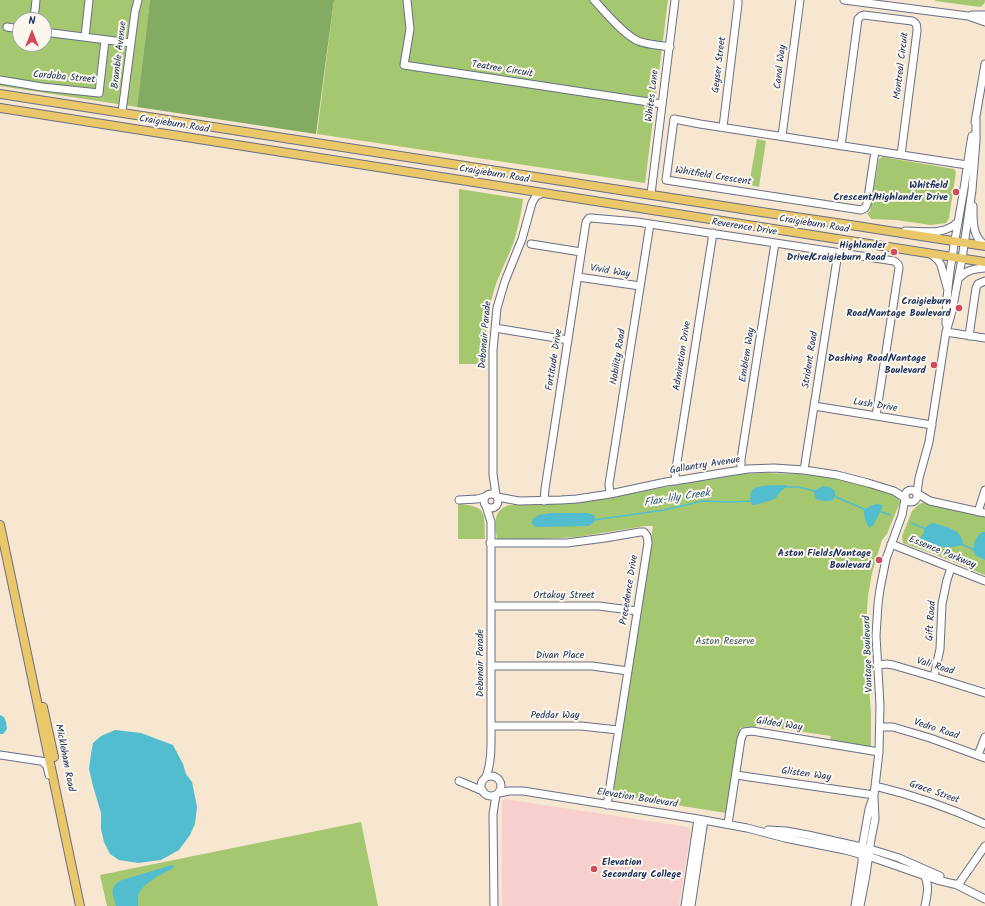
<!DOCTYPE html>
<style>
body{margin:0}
#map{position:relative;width:985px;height:906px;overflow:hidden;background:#f7e6d0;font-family:Kalam,sans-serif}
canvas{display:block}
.north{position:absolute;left:12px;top:12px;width:40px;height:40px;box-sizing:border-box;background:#fbf7ec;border:1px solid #a1a7b3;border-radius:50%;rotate:0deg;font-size:11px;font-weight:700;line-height:16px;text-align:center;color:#1b2f5e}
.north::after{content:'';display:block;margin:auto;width:14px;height:18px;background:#d1495b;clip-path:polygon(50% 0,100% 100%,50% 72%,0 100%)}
</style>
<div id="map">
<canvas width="985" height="906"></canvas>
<div class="north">N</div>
</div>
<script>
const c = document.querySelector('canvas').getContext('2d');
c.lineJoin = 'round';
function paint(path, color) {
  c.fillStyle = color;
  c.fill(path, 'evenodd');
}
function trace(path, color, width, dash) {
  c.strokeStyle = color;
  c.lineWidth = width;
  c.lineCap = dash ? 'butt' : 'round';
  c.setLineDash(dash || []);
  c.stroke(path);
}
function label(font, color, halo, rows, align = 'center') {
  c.font = font + ' Kalam,sans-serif';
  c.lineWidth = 4;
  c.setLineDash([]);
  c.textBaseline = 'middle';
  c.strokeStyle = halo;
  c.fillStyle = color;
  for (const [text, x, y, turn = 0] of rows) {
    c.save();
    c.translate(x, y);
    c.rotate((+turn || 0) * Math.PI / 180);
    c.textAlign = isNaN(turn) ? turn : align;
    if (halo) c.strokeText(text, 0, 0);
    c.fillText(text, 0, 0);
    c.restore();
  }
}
const built = new Path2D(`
 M505 799 688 827 691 831 679 906H502V801Z`);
const green = new Path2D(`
 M0 0H150L137 107 0 86ZM20 20H44V44H20Z
 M334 0H668L645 183 317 134Z
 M935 0H985C985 4 983 5 980 7L935 1Z
 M757 139 766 141 759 187 749 185Z
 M883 157 954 169 956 172 949 218 946 223 931 225 896 220 871 219 867 213 870 211 879 159Z
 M459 189 523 199C521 214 518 229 513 244 507 260 499 274 494 290 487 314 485 339 484 364H459Z
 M762 473 802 474 841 478 897 496 900 502 887 534 882 540 872 573 868 596 866 622V642L871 715V747L851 745 830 740 831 736 756 725 755 729 747 727 740 728 726 813 613 795 653 526H645L577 537 541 539H497C495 524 492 511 509 505L575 503 608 498 670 486 737 474Z
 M924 502 985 516V575L934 554 903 543 902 536 912 511 918 505Z
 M458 504C488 506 484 513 485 539H458Z
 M361 822 378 906H107L100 875Z`);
const forest = new Path2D(`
 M150 0H334L316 134 137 107Z`);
const water = new Path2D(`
 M786 485 787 486 780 492 775 499 755 505H752C743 481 770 486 786 485Z
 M823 486 829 487 835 491V496L833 500C826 502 822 501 816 499L814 493 815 490Z
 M877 504 882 505V508L874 524 870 528C866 524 863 515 864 510L870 506Z
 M552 513H587L594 515 595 520 592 524 588 526 536 527 532 524V520L538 515Z
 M933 523C946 527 963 529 963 545 954 547 944 548 935 546 930 545 927 543 922 543L920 538C927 531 921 527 933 523Z
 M982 532H985V560L975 555C971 546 975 538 982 532Z
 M0 715 4 717 6 722 7 729 3 734H0Z
 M115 730 141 733 173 745 183 764 186 774 192 782 197 807 195 824 190 835 179 850 161 860 138 863 119 860 110 854 104 842 101 829V813L93 786 89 769 91 754 93 743 101 736Z
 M172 865 174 866 173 868C162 874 142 883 138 896 138 899 138 903 138 906H116C113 893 108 887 122 880Z`);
const stream = new Path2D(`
 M786 487H798L815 491
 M834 496 866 510
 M879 511 890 515
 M594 520 664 510 702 501 732 502 750 501
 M911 523 926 529
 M961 544 974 550`);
const minor = new Path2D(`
 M407 0 410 29 404 65 662 104
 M594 0C605 12 623 34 638 41 648 45 659 45 670 47
 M844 0 968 16 985 22
 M972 15H985
 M34 20 36 0
 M7 27 20 29
 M44 32 131 43
 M85 37 89 0
 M0 80 42 87 99 93 105 40
 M122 112 135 12 138 0
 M975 122 985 64
 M723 127 738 4V0
 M782 136 800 0
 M841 146 858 19 861 16 864 15 912 21C917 23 917 26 917 31L901 155
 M875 151 867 204 865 208 861 210 666 180 674 119 700 124 967 165 974 166
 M651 194 675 0
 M973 206C973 220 972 237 985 245
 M905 231C924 231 943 236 958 222
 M531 244 581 252
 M931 254 938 260 941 265 947 287
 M578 277 640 286
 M959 278C966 270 974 269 985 268
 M946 324C946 282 955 241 962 200 966 179 968 157 972 136
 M495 328 568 340
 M946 332 985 338
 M969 336 976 288 978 284 985 281
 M814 406 932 425
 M741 470V459L775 243
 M804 470 838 253
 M676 481 675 474 677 462 713 233
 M905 496a6 6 0 1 1 12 0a6 6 0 1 1-12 0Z
 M917 493 919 478 929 442 946 332 952 311 962 259 972 190 976 141V119
 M484 501a7 7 0 1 1 14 0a7 7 0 1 1-14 0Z
 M610 494 609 484 650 224
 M918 494 930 501 985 513
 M496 495 493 474V350L497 308 505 281 522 239 532 203 536 196 543 193
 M497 497 519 501 561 500 577 499 610 494 666 482 687 479 722 473 748 469 774 468 804 470 837 475 868 483 894 491 905 498
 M459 500 477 499 485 497
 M544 501 545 489 586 222 589 218H591L637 222 894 261C897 263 899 264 899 268L876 416
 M486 506 491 522V726C491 743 492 761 486 777
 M978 512 985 490
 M490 543H567L605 538 640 532H644L647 536 648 543 607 805
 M891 544 985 581
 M491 606H599L637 611
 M877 665 887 664 893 665 934 677 985 693
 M491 666H592L628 671
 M934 677 940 649 942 604 947 580 951 568
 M491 726H581L618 730
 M880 727H893L930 738 985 758
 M0 755 47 762
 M978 755 985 737
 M43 762 47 766 49 775
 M736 775 874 795
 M481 786a10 10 0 1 1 20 0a10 10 0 1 1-20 0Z
 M459 781 483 791
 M875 786C913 795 950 808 985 824
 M499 793 509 791H523L698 819 747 828 785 838 845 850 871 857 937 880 958 885
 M728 824 741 739 743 734 744 732 752 731 879 752
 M768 830 786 831 808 835 870 849 899 858 940 876
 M924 875C930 885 927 895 925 906
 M955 884 985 899
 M958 885 985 846
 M494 906 493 814 496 795
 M685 906 698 819
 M691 906 704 820
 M855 906 862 862V848L869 809 874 795 879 752 880 705 876 636 878 604 880 589 886 559 902 515 905 499
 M860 906 866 875 871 839 875 819 874 797`);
const major = new Path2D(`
 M0 94 768 213 857 226 985 246
 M0 108 985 262
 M0 525 80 906
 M43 707 54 757`);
const markers = [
 [956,192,4,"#d1495b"],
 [894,252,4,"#d1495b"],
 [959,308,4,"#d1495b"],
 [934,365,4,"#d1495b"],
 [879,560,4,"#d1495b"],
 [594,869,4,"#d1495b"]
];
const streetNames = [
 ["Bramble Avenue",120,55,-83],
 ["Geyser Street",720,65,-83],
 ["Montreal Circuit",902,66,-83],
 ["Canal Way",781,67,-83],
 ["Teatree Circuit",502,70,9],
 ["Cordoba Street",64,78,5],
 ["Whites Lane",653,96,-83],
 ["Craigieburn Road",174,125,9],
 ["Craigieburn Road",494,175,9],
 ["Whitfield Crescent",713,177,9],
 ["Craigieburn Road",814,225,9],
 ["Reverence Drive",744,228,9],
 ["Vivid Way",610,272,9],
 ["Debonair Parade",486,335,-85],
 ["Emblem Way",748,355,-81],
 ["Admiration Drive",683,356,-81],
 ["Nobility Road",619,357,-81],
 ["Fortitude Drive",555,360,-81],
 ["Strident Road",811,360,-81],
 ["Lush Drive",875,406,9],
 ["Gallantry Avenue",705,466,-9],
 ["Essence Parkway",942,553,22],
 ["Precedence Drive",630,590,-81],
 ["Ortakoy Street",564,596],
 ["Gift Road",932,621,-86],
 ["Vantage Boulevard",869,654,-92],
 ["Divan Place",560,656],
 ["Debonair Parade",481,663,-90],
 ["Vali Road",935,667,17],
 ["Peddar Way",555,716],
 ["Gilded Way",779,725,9],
 ["Vedro Road",936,730,18],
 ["Mickleham Road",64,758,79],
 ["Glisten Way",806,775,8],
 ["Grace Street",934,793,19],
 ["Elevation Boulevard",637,799,9]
];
const poiNames = [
 ["Whitfield",948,186],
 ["Crescent/Highlander Drive",948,198],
 ["Highlander",886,246],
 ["Drive/Craigieburn Road",886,258],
 ["Craigieburn",951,302],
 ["Road/Vantage Boulevard",951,314],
 ["Dashing Road/Vantage",926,359],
 ["Boulevard",926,371],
 ["Aston Fields/Vantage",871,554],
 ["Boulevard",871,566],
 ["Elevation",602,863,"left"],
 ["Secondary College",602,875,"left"]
];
const parkNames = [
 ["Aston Reserve",725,642]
];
const waterNames = [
 ["Flax-lily Creek",677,499,-9]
];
paint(built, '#f7d0cd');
paint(green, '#a4c770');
paint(forest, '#83ac62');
paint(water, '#52bdce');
trace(stream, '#52bdce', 1.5);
trace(minor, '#686f86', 9);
trace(major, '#686f86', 10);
trace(minor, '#fff', 7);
trace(major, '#eac769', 8);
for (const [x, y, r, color] of markers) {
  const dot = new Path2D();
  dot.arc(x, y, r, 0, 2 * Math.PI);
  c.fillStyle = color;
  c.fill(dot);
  trace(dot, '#fbf7ec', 1.5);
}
label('10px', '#1b2f5e', '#fbf7ec', streetNames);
label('bold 10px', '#1b2f5e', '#fbf7ec', poiNames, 'right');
label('10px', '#445d63', '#fbf7ec', parkNames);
label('italic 11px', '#2c5a80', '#fbf7ec', waterNames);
</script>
